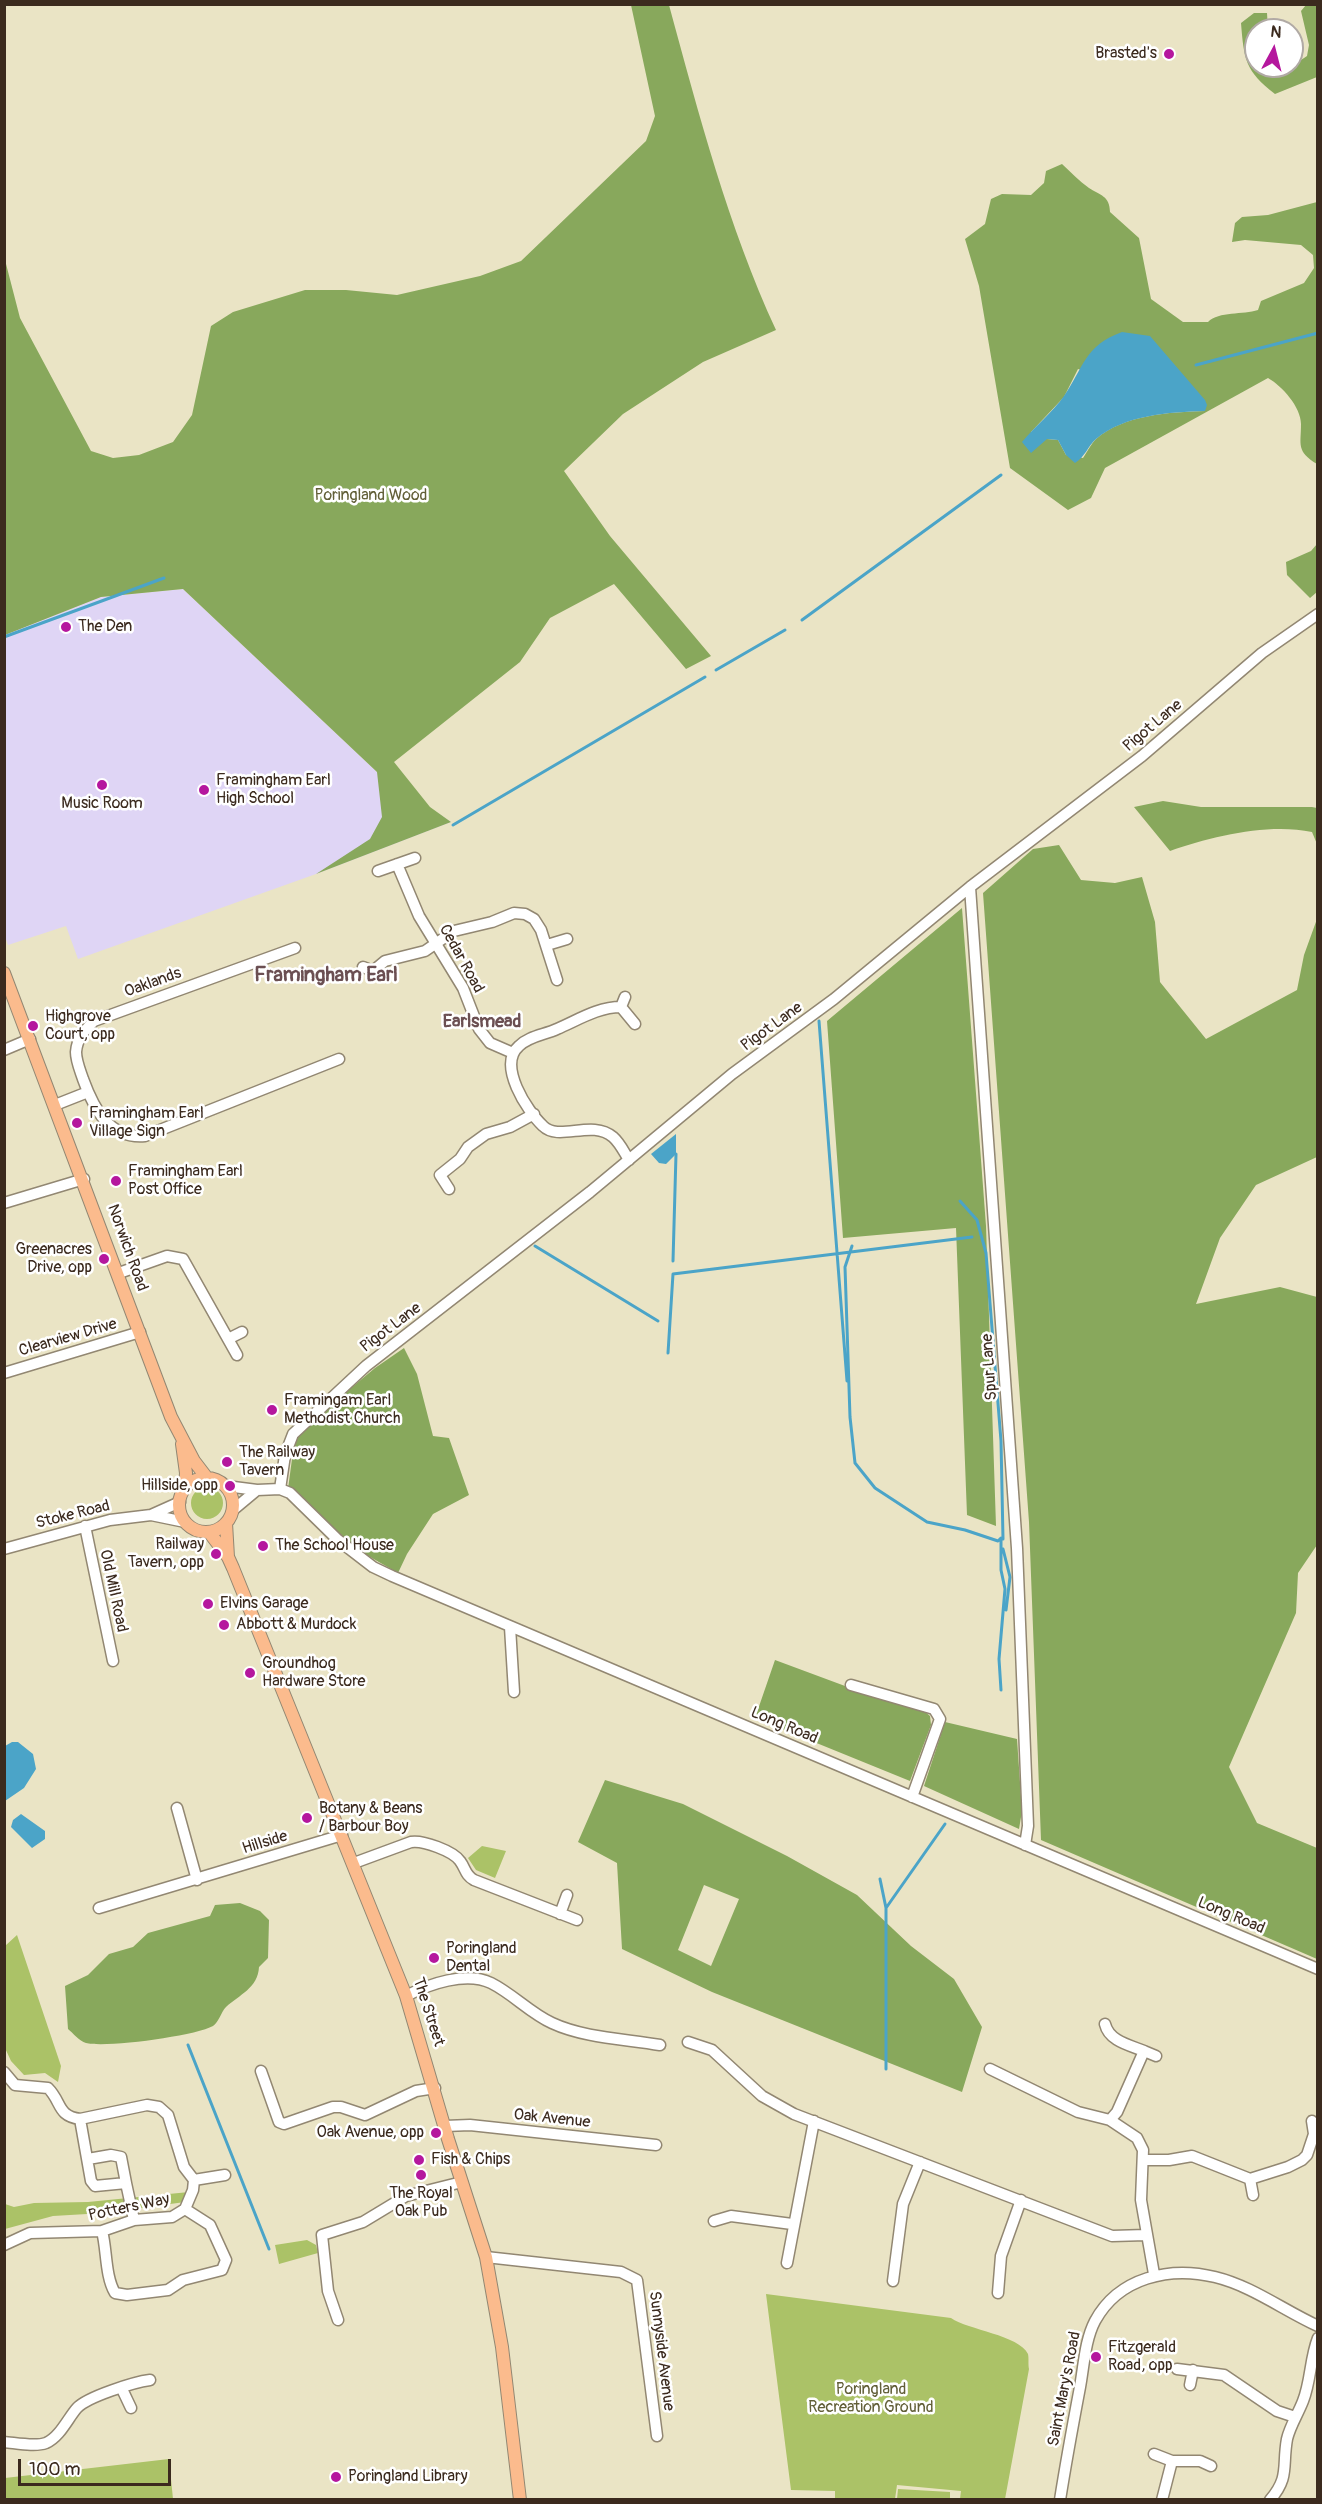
<!DOCTYPE html>
<style>
body{margin:0}
#map{position:relative;width:1322px;height:2504px;overflow:hidden;background:#eae4c5;font-family:Pangolin,sans-serif}
canvas{display:block}
.frame{position:absolute;inset:0;border:6px solid #3b2a1e;pointer-events:none}
.north{position:absolute;left:1244px;top:18px;width:60px;height:60px;box-sizing:border-box;background:#fff;border:2px solid #b1aaa5;border-radius:50%;rotate:7deg;font-size:16px;font-weight:700;line-height:24px;text-align:center;color:#3b2a1e}
.north::after{content:'';display:block;margin:auto;width:21px;height:27px;background:#b5179e;clip-path:polygon(50% 0,100% 100%,50% 72%,0 100%)}
.scale{position:absolute;left:18px;top:2459px;width:153px;height:27px;box-sizing:border-box;border:3px solid #3b2a1e;border-top:0;padding-left:8px;font-size:18px;line-height:21px;white-space:nowrap;color:#3b2a1e;-webkit-text-stroke:4px #fff;paint-order:stroke}
</style>
<div id="map">
<canvas width="1322" height="2504"></canvas>
<div class="frame"></div>
<div class="north">N</div>
<div class="scale">100 m</div>
</div>
<script>
const c = document.querySelector('canvas').getContext('2d');
c.lineJoin = 'round';
function paint(path, color) {
  c.fillStyle = color;
  c.fill(path, 'evenodd');
}
function trace(path, color, width, dash) {
  c.strokeStyle = color;
  c.lineWidth = width;
  c.lineCap = dash ? 'butt' : 'round';
  c.setLineDash(dash || []);
  c.stroke(path);
}
function label(font, color, halo, rows, align = 'center') {
  c.font = font + ' Pangolin,sans-serif';
  c.lineWidth = 5;
  c.setLineDash([]);
  c.textBaseline = 'middle';
  c.strokeStyle = halo;
  c.fillStyle = color;
  for (const [text, x, y, turn = 0] of rows) {
    c.save();
    c.translate(x, y);
    c.rotate((+turn || 0) * Math.PI / 180);
    c.textAlign = isNaN(turn) ? turn : align;
    if (halo) c.strokeText(text, 0, 0);
    c.fillText(text, 0, 0);
    c.restore();
  }
}
const built = new Path2D(`
 M183 589 377 772 451 822 316 874 78 959 66 926 8 945 4 934V635L101 597Z`);
const green = new Path2D(`
 M191 1503a16 16 0 1 1 32 0a16 16 0 1 1-32 0Z
 M482 1846 506 1851 495 1878 476 1870 468 1858Z
 M17 1935 61 2066 58 2082 45 2073 24 2075 11 2061 5 2048V1946Z
 M189 2192 185 2202 104 2213 53 2216 5 2229V2204L14 2207 34 2203 88 2202Z
 M307 2240 316 2245 318 2253 279 2264 275 2245Z
 M766 2294 951 2318C968 2330 1019 2335 1028 2354 1029 2358 1028 2365 1029 2369L1005 2499H960L961 2491 897 2485 895 2499H835V2491L791 2490Z
 M169 2459 173 2499H5V2478Z
 M898 2489 950 2492V2499H897Z`);
const forest = new Path2D(`
 M631 5H669C699 115 728 226 776 330L703 362 623 414 564 471 610 536 711 656 686 669 614 584 550 618 520 662 394 762 430 807 451 822 316 874 370 839 382 817 377 772 183 589 101 597 5 635V260L20 318 91 451 113 458 139 455 173 442 192 415 211 326 233 312 305 290H346L397 295 480 276 521 261 646 141 655 116Z
 M1306 5H1317V77L1275 94C1245 71 1244 59 1241 23L1254 13H1267L1268 30H1256V66H1278L1282 69 1292 66 1307 56 1309 45 1301 11Z
 M1062 164C1071 172 1079 181 1089 188 1100 195 1110 196 1110 212L1139 238 1151 299 1183 322H1208C1219 311 1243 315 1258 310L1261 301 1304 283 1314 268 1313 255 1301 245 1245 240 1232 242 1235 223 1242 217 1268 215 1317 202V464C1296 451 1301 445 1301 424 1301 407 1282 386 1268 378L1105 468 1091 498 1068 510 1010 468 979 286 965 239 985 224 991 199 1002 194 1031 195 1044 183 1046 171ZM1078 369 1205 411C1170 412 1123 415 1096 439 1091 444 1087 452 1083 458L1066 455 1058 440 1047 439 1031 432 1064 397Z
 M1317 544V592L1310 598 1287 575 1286 562 1311 551Z
 M1163 801 1201 807H1312L1317 808V844L1312 832C1269 823 1212 836 1170 851L1134 807Z
 M1059 845 1081 880 1115 883 1142 877 1155 922 1160 982 1206 1039 1297 990 1304 955 1317 919V1157L1256 1185 1220 1238 1196 1304 1280 1287 1317 1297V1545L1298 1573 1296 1613 1229 1767 1257 1823 1317 1848V1959L1041 1840 1029 1522 983 893 1033 849Z
 M962 908 986 1226 996 1526 967 1515 956 1228 843 1238 827 1021Z
 M404 1348 417 1374 433 1436 449 1438 469 1495 433 1514 407 1554 398 1573 358 1550 288 1489 294 1444 302 1429 375 1368Z
 M775 1660 845 1686 924 1711 930 1716 931 1725 910 1781 755 1718Z
 M945 1722 1017 1739 1022 1811 1019 1829 924 1786Z
 M605 1780 683 1804 787 1856 857 1895 911 1946 954 1979 982 2027 962 2092 712 1992 622 1949 617 1863 578 1842ZM704 1885 739 1899 711 1966 678 1950Z
 M240 1903 260 1911 269 1920 268 1958 259 1967C258 1988 239 1995 226 2007 221 2012 219 2022 213 2026 195 2036 106 2048 86 2043 79 2041 73 2033 68 2029L65 1986 88 1975 109 1954 133 1947 148 1933 210 1916 215 1905Z`);
const water = new Path2D(`
 M1122 332 1150 336 1205 400 1207 405 1205 411C1170 412 1124 415 1096 439 1088 446 1085 457 1075 463L1066 455 1058 440 1047 439 1031 453 1022 442C1035 426 1052 413 1064 396 1084 367 1084 346 1122 332Z
 M676 1134V1154L666 1164 659 1163 651 1154Z
 M12 1742H18L33 1754 36 1769 24 1788 5 1801V1746Z
 M21 1814 45 1831V1839L32 1848 11 1827 13 1820Z`);
const stream = new Path2D(`
 M1196 365 1318 333
 M802 620 1001 475
 M4 637 164 578
 M716 670 785 630
 M453 825 705 677
 M819 1021 847 1381
 M960 1201 977 1220 986 1253 1001 1441 1003 1539
 M535 1246 658 1321
 M852 1246 845 1267 850 1417 855 1463 875 1488 927 1522 965 1530 998 1541 1001 1538V1570L1005 1589 999 1659 1001 1690
 M673 1261 676 1154
 M668 1353 673 1274 972 1237
 M1003 1549 1010 1577 1006 1610
 M880 1879 886 1908V2069
 M886 1908 945 1824
 M188 2045 269 2249`);
const minor = new Path2D(`
 M397 864 419 916 463 988 479 1029 490 1043 513 1053
 M378 871 415 858
 M970 887 1017 1548 1028 1826 1025 1845
 M547 945 567 939
 M295 948 94 1021C85 1030 77 1038 76 1052 76 1061 80 1070 83 1079 94 1109 109 1139 145 1136L339 1059
 M363 967 373 971 385 961 425 951 454 931 492 922 514 913 525 914 534 919 541 930 557 980
 M625 997 621 1007C598 1007 578 1020 557 1029 544 1035 529 1036 519 1046 497 1065 527 1111 543 1126 559 1142 592 1119 613 1137 620 1143 624 1152 629 1160
 M621 1007 635 1024
 M4 1050 30 1039
 M55 1105 88 1092
 M449 1189 440 1175 460 1159 468 1147 486 1134 510 1127 534 1114
 M4 1203 84 1179
 M119 1273 167 1256 183 1259 237 1355
 M228 1339 242 1332
 M4 1373 140 1332
 M226 1486 257 1490 280 1489 290 1493 338 1540 373 1567 392 1576 1318 1969
 M280 1489 285 1455 293 1434 366 1366 590 1192 732 1074 834 999 970 887 1142 756 1262 653 1318 614
 M233 1510 257 1490
 M151 1515 180 1502
 M85 1526 113 1661
 M4 1549 110 1520 151 1515 185 1522
 M510 1627 514 1692
 M851 1685 934 1709 940 1719 912 1797
 M177 1808 197 1880
 M354 1863 411 1842C423 1840 453 1851 460 1861 466 1869 465 1875 474 1880L577 1920
 M99 1908 342 1835
 M560 1914 567 1895
 M406 1996C429 1984 466 1971 491 1983 513 1994 530 2013 552 2023 584 2038 626 2039 660 2045
 M1105 2024C1109 2041 1129 2045 1144 2051L1117 2112 1110 2120
 M688 2042 712 2050 762 2096 794 2114 1112 2236 1146 2235
 M1144 2051 1156 2056
 M990 2069 1078 2112 1110 2120 1137 2138 1143 2150 1141 2200 1154 2274
 M261 2071 279 2122 284 2124 333 2107H341L365 2115 416 2091 435 2088
 M4 2072 15 2085 48 2088C62 2102 57 2116 80 2119L147 2105 159 2107 168 2115 184 2167 194 2180 193 2190 185 2209 172 2217 134 2220 102 2231 30 2233 4 2245
 M80 2119 91 2181 95 2186 126 2183 134 2220
 M445 2126 470 2125 656 2145
 M88 2159 111 2155 121 2157 126 2183
 M1144 2160H1169L1192 2156 1250 2179 1288 2167 1302 2160 1307 2155 1314 2134 1312 2121
 M1250 2179 1253 2195
 M194 2180 225 2175
 M714 2221 731 2216 792 2224
 M102 2231C107 2250 105 2276 115 2293L127 2295 168 2290 183 2280 222 2270 226 2260 210 2225 185 2209
 M486 2257 621 2272 637 2280 657 2436
 M787 2263 814 2121
 M893 2281 903 2204 920 2162
 M998 2293 1001 2256 1021 2200
 M338 2320 328 2291 322 2235 363 2222 406 2196 462 2182
 M1177 2369 1224 2375 1277 2411 1295 2417
 M1190 2385 1193 2370
 M122 2389 131 2408
 M4 2442C16 2443 35 2447 46 2443 60 2437 68 2418 77 2408 87 2397 134 2382 150 2380
 M1154 2454 1172 2461
 M1060 2500C1066 2462 1073 2424 1080 2387 1084 2365 1085 2340 1095 2321 1119 2277 1170 2266 1215 2277 1252 2286 1283 2310 1318 2326
 M1162 2500 1172 2461H1200L1211 2466
 M1270 2500C1290 2477 1282 2466 1287 2439 1290 2426 1298 2414 1303 2401 1311 2381 1310 2358 1318 2338`);
const major = new Path2D(`
 M4 973 171 1417 194 1461 207 1478
 M182 1444 186 1473 185 1488
 M179 1505a27 27 0 1 1 54 0a27 27 0 1 1-54 0Z
 M226 1523 228 1557
 M209 1532 228 1557 233 1568 406 1996 448 2139 486 2257 502 2347 520 2500`);
const markers = [
 [1169,54,6,"#b5179e"],
 [66,627,6,"#b5179e"],
 [102,785,6,"#b5179e"],
 [204,790,6,"#b5179e"],
 [33,1026,6,"#b5179e"],
 [77,1123,6,"#b5179e"],
 [116,1181,6,"#b5179e"],
 [104,1259,6,"#b5179e"],
 [272,1410,6,"#b5179e"],
 [227,1462,6,"#b5179e"],
 [230,1486,6,"#b5179e"],
 [263,1546,6,"#b5179e"],
 [216,1554,6,"#b5179e"],
 [208,1604,6,"#b5179e"],
 [224,1625,6,"#b5179e"],
 [250,1673,6,"#b5179e"],
 [307,1818,6,"#b5179e"],
 [434,1958,6,"#b5179e"],
 [436,2133,6,"#b5179e"],
 [419,2160,6,"#b5179e"],
 [421,2175,6,"#b5179e"],
 [1096,2357,6,"#b5179e"],
 [336,2477,6,"#b5179e"]
];
const poiNames = [
 ["Brasted's",1157,54,"right"],
 ["The Den",78,627],
 ["Framingham Earl",216,781],
 ["High School",216,799],
 ["Music Room",102,804,"center"],
 ["Highgrove",45,1017],
 ["Court, opp",45,1035],
 ["Framingham Earl",89,1114],
 ["Village Sign",89,1132],
 ["Framingham Earl",128,1172],
 ["Post Office",128,1190],
 ["Greenacres",92,1250,"right"],
 ["Drive, opp",92,1268,"right"],
 ["Framingam Earl",284,1401],
 ["Methodist Church",284,1419],
 ["The Railway",239,1453],
 ["Tavern",239,1471],
 ["Hillside, opp",218,1486,"right"],
 ["Railway",204,1545,"right"],
 ["Tavern, opp",204,1563,"right"],
 ["The School House",275,1546],
 ["Elvins Garage",220,1604],
 ["Abbott & Murdock",236,1625],
 ["Groundhog",262,1664],
 ["Hardware Store",262,1682],
 ["Botany & Beans",319,1809],
 ["/ Barbour Boy",319,1827],
 ["Poringland",446,1949],
 ["Dental",446,1967],
 ["Oak Avenue, opp",424,2133,"right"],
 ["Fish & Chips",431,2160],
 ["The Royal",421,2194,"center"],
 ["Oak Pub",421,2212,"center"],
 ["Fitzgerald",1108,2348],
 ["Road, opp",1108,2366],
 ["Poringland Library",348,2477]
];
const parkNames = [
 ["Poringland Wood",371,496],
 ["Poringland",871,2390],
 ["Recreation Ground",871,2408]
];
const streetNames = [
 ["Pigot Lane",1153,726,-40],
 ["Cedar Road",461,959,61],
 ["Oaklands",153,983,-20],
 ["Pigot Lane",772,1027,-36],
 ["Norwich Road",127,1248,70],
 ["Pigot Lane",391,1328,-37],
 ["Clearview Drive",68,1338,-16],
 ["Spur Lane",990,1367,-94],
 ["Stoke Road",73,1515,-14],
 ["Old Mill Road",113,1591,78],
 ["Long Road",784,1726,23],
 ["Hillside",265,1843,-17],
 ["Long Road",1231,1916,23],
 ["The Street",428,2012,72],
 ["Oak Avenue",552,2119,6],
 ["Potters Way",129,2208,-12],
 ["Sunnyside Avenue",661,2351,83],
 ["Saint Mary's Road",1065,2389,-79]
];
const neighbourhoodNames = [
 ["Earlsmead",482,1022]
];
const quarterNames = [
 ["Framingham Earl",326,976]
];
paint(built, '#dfd5f5');
paint(green, '#abc267');
paint(forest, '#88a85c');
paint(water, '#4ba4c8');
trace(stream, '#4ba4c8', 3);
trace(minor, '#928772', 13);
trace(major, '#928772', 14);
trace(minor, '#fff', 10);
trace(major, '#fbbb8d', 12);
for (const [x, y, r, color] of markers) {
  const dot = new Path2D();
  dot.arc(x, y, r, 0, 2 * Math.PI);
  c.fillStyle = color;
  c.fill(dot);
  trace(dot, '#fff', 2);
}
label('16px', '#3b2a1e', '#fff', poiNames, 'left');
label('16px', '#625f38', '#fff', parkNames);
label('16px', '#3b2a1e', '#fff', streetNames);
label('bold 18px', '#6b4f52', '#fff', neighbourhoodNames);
label('bold 20px', '#6b4f52', '#fff', quarterNames);
</script>
